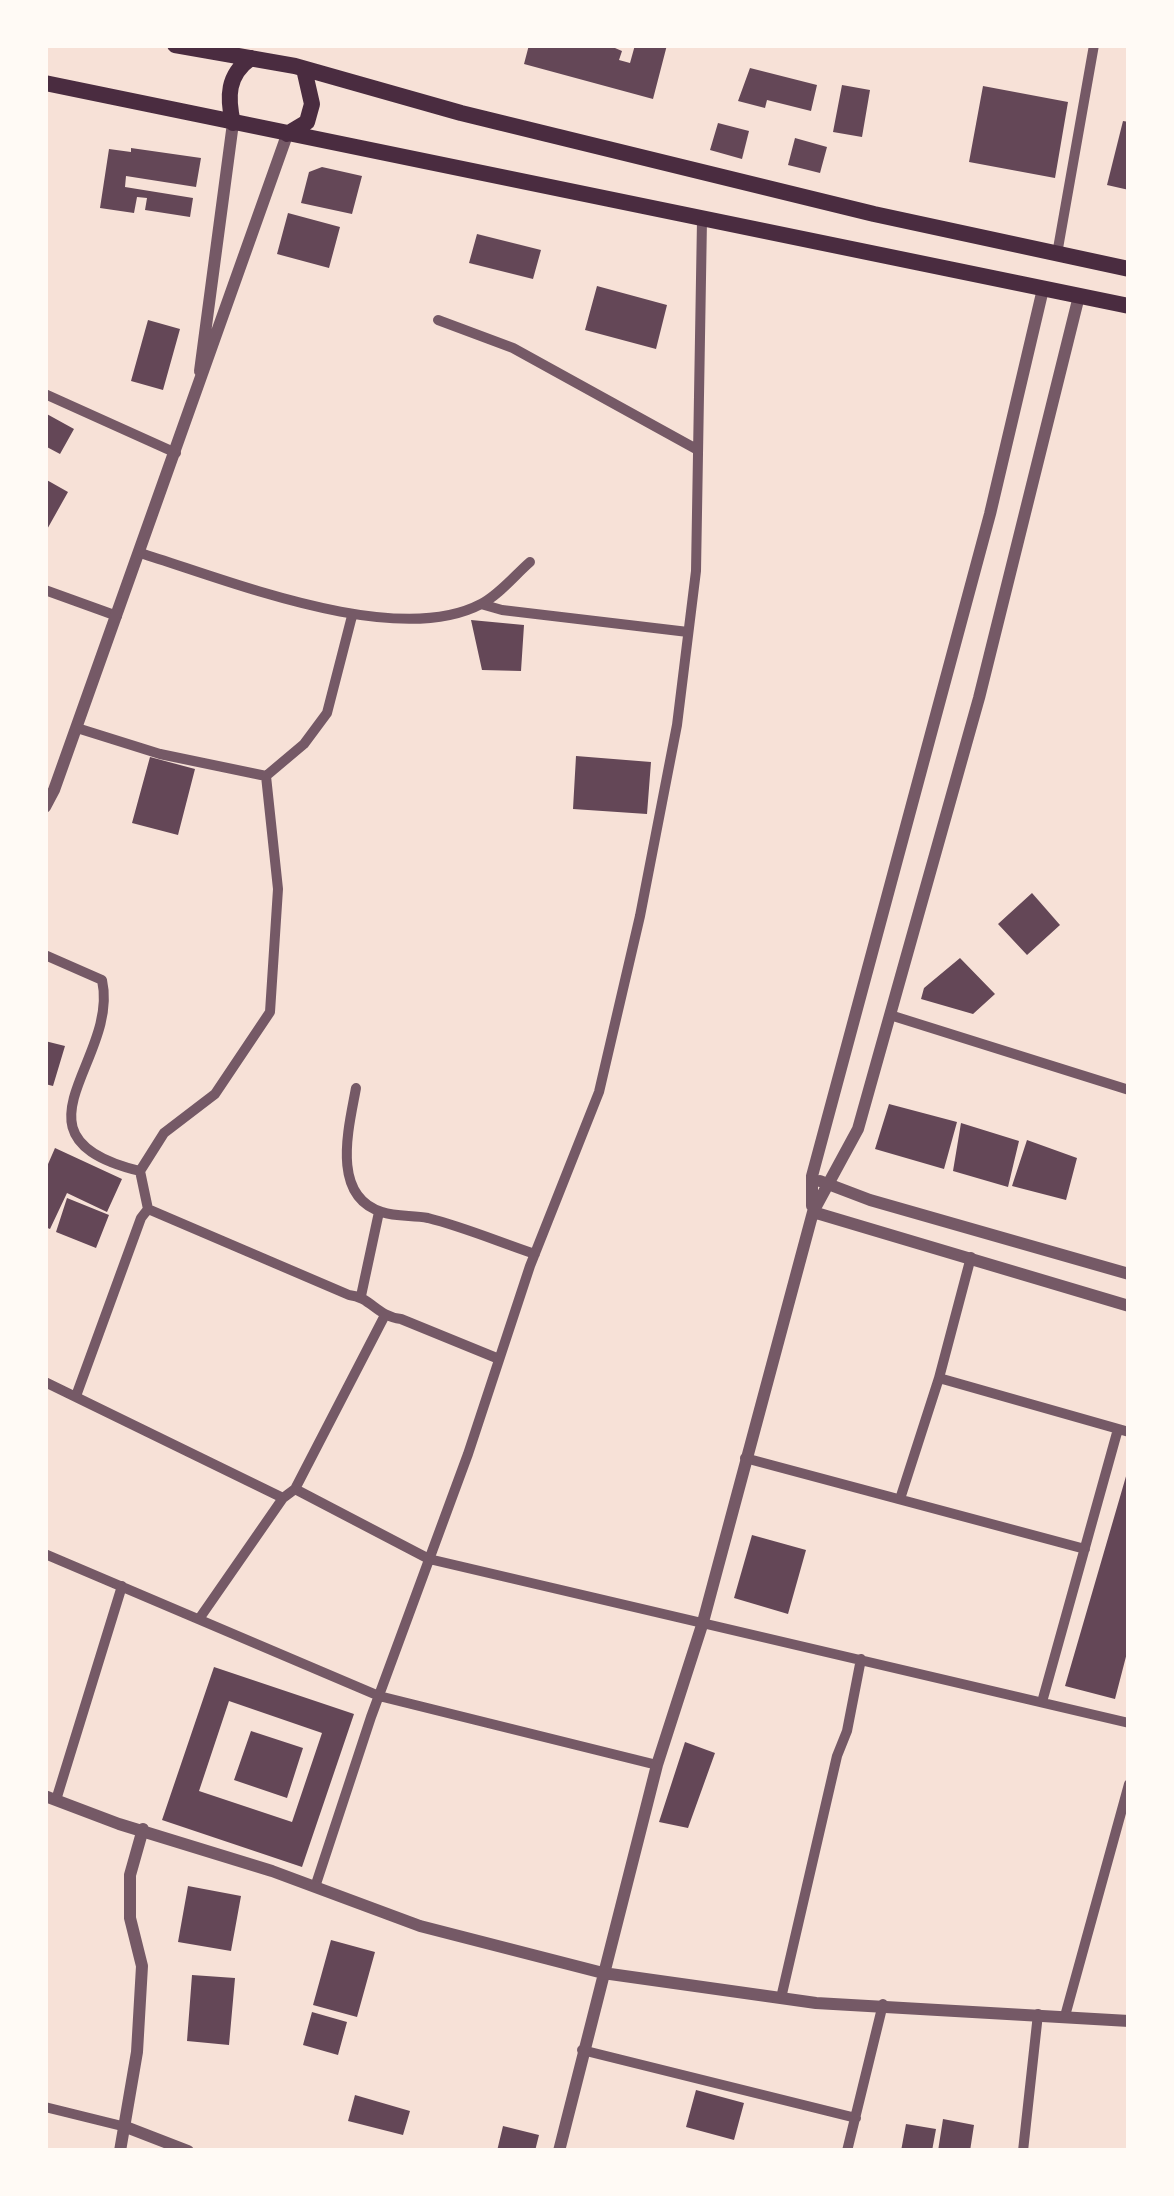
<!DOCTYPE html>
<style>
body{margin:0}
#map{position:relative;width:1174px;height:2196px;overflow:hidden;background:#f7e1d7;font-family:Karla,sans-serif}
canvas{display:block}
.frame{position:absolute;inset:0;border:48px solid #fffaf5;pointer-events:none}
</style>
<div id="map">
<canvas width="1174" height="2196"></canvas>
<div class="frame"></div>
</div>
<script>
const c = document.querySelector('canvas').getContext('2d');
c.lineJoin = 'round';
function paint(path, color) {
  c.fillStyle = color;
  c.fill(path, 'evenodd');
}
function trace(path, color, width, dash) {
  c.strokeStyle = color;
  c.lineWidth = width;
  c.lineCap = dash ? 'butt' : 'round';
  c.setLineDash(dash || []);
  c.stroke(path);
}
const building = new Path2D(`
 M529 45H608L622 51 619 60 630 63 635 45H667L653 99 524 64Z
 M750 68 817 85 811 111 767 100 765 108 738 101Z
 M842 85 870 90 862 137 833 132Z
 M983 86 1068 102 1055 178 969 162Z
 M1123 121 1129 122V190L1107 185Z
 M718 123 749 131 742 159 710 150Z
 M795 138 827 147 820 173 788 165Z
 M131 148 201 158 196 187 126 176 125 187 193 198 190 217 145 210 147 198 137 197 134 213 100 208 109 149 131 152Z
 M322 167 362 176 352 214 301 203 309 172Z
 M288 213 340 227 329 268 277 254Z
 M477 234 541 250 533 279 469 263Z
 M597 286 667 305 656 349 585 330Z
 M148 320 180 329 163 390 131 381Z
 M45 413 74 429 60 454 45 446Z
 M45 479 68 492 45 533Z
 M471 620 524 625 521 671 482 670Z
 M576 756 651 762 647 814 573 809Z
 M150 757 195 769 178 835 132 823Z
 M1032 893 1060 925 1027 955 998 924Z
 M960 958 995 994 973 1014 921 999 924 988Z
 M45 1041 65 1046 53 1086 45 1084Z
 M889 1104 957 1122 944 1169 875 1149Z
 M961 1123 1019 1141 1008 1187 953 1171Z
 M1027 1140 1077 1158 1066 1200 1012 1186Z
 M55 1148 122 1179 107 1212 67 1193 50 1229 45 1227V1171Z
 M67 1198 109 1215 96 1248 56 1232Z
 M1129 1466V1645L1115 1699 1065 1686Z
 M752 1535 806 1550 788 1614 734 1598Z
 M214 1667 354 1714 302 1867 162 1820ZM229 1701 322 1733 292 1822 199 1791Z
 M251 1731 303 1748 287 1798 234 1780Z
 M685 1742 715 1753 688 1828 659 1822Z
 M188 1886 241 1896 231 1951 178 1942Z
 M331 1940 375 1952 357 2017 313 2005Z
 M192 1975 235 1978 229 2045 187 2041Z
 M312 2012 347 2022 338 2055 303 2045Z
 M696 2090 744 2103 734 2140 686 2127Z
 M355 2095 410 2111 403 2135 348 2121Z
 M943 2119 974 2125 970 2151H938Z
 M906 2124 936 2129 932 2151H901Z
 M503 2126 539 2135 535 2151H497Z`);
const minor = new Path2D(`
 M1057 254 1094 45
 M438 320 513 348 698 450
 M45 394 176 453
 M140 553C228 580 396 649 481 604 499 595 515 575 530 562
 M45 590 117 616
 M481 604 502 610 688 632
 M77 728 160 754 266 776
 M266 776 304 744 327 713 352 616
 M45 955 102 980C120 1061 0 1137 140 1171
 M890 1015 1129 1090
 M356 1088C349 1127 330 1196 382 1212 396 1217 413 1215 428 1218 464 1227 499 1242 535 1254
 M148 1209 349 1295C371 1297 376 1316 401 1319L499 1359
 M361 1296 379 1212
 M939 1378 1129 1432
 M45 1382 283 1498
 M76 1396 141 1218 148 1209 140 1171 164 1133 215 1094 270 1012 278 889 266 776
 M745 1458 1085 1549
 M295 1489 429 1559 1129 1723
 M900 1499 939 1378 971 1257
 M45 1554 379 1696 657 1765
 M199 1619 283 1498 295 1489 384 1317
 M1042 1702 1118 1429
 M56 1800 122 1586
 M315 1887 371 1717 468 1454 530 1266 599 1092 640 916 677 725 696 571 702 220
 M781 1998 837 1756 847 1731 861 1659
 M1065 2016 1129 1784
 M582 2050 856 2118
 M45 2107 126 2127
 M847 2151 883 2004
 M1023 2151 1038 2014`);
const tertiary = new Path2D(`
 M200 371 233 123
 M45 807 54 790 287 135
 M820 1181 870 1200 1129 1274
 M812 1206V1176L990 514 1043 289
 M813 1212 1129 1306
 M45 1796 119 1824 272 1871 420 1926 603 1973 816 2003 1129 2021
 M126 2127 188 2151
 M120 2151 137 2052 142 1966 130 1918V1875L143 1829
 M559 2151 657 1765 703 1622 813 1212 858 1129 890 1015 979 698 1079 296`);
const trunk = new Path2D(`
 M175 45 295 66 461 113 874 214 1129 269
 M45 83 1129 306
 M233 123C227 97 227 75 251 58
 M287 134 307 122 312 104 304 69`);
paint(building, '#644757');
trace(minor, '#755966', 10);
trace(tertiary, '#755966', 12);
trace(trunk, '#4a2c40', 16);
</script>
